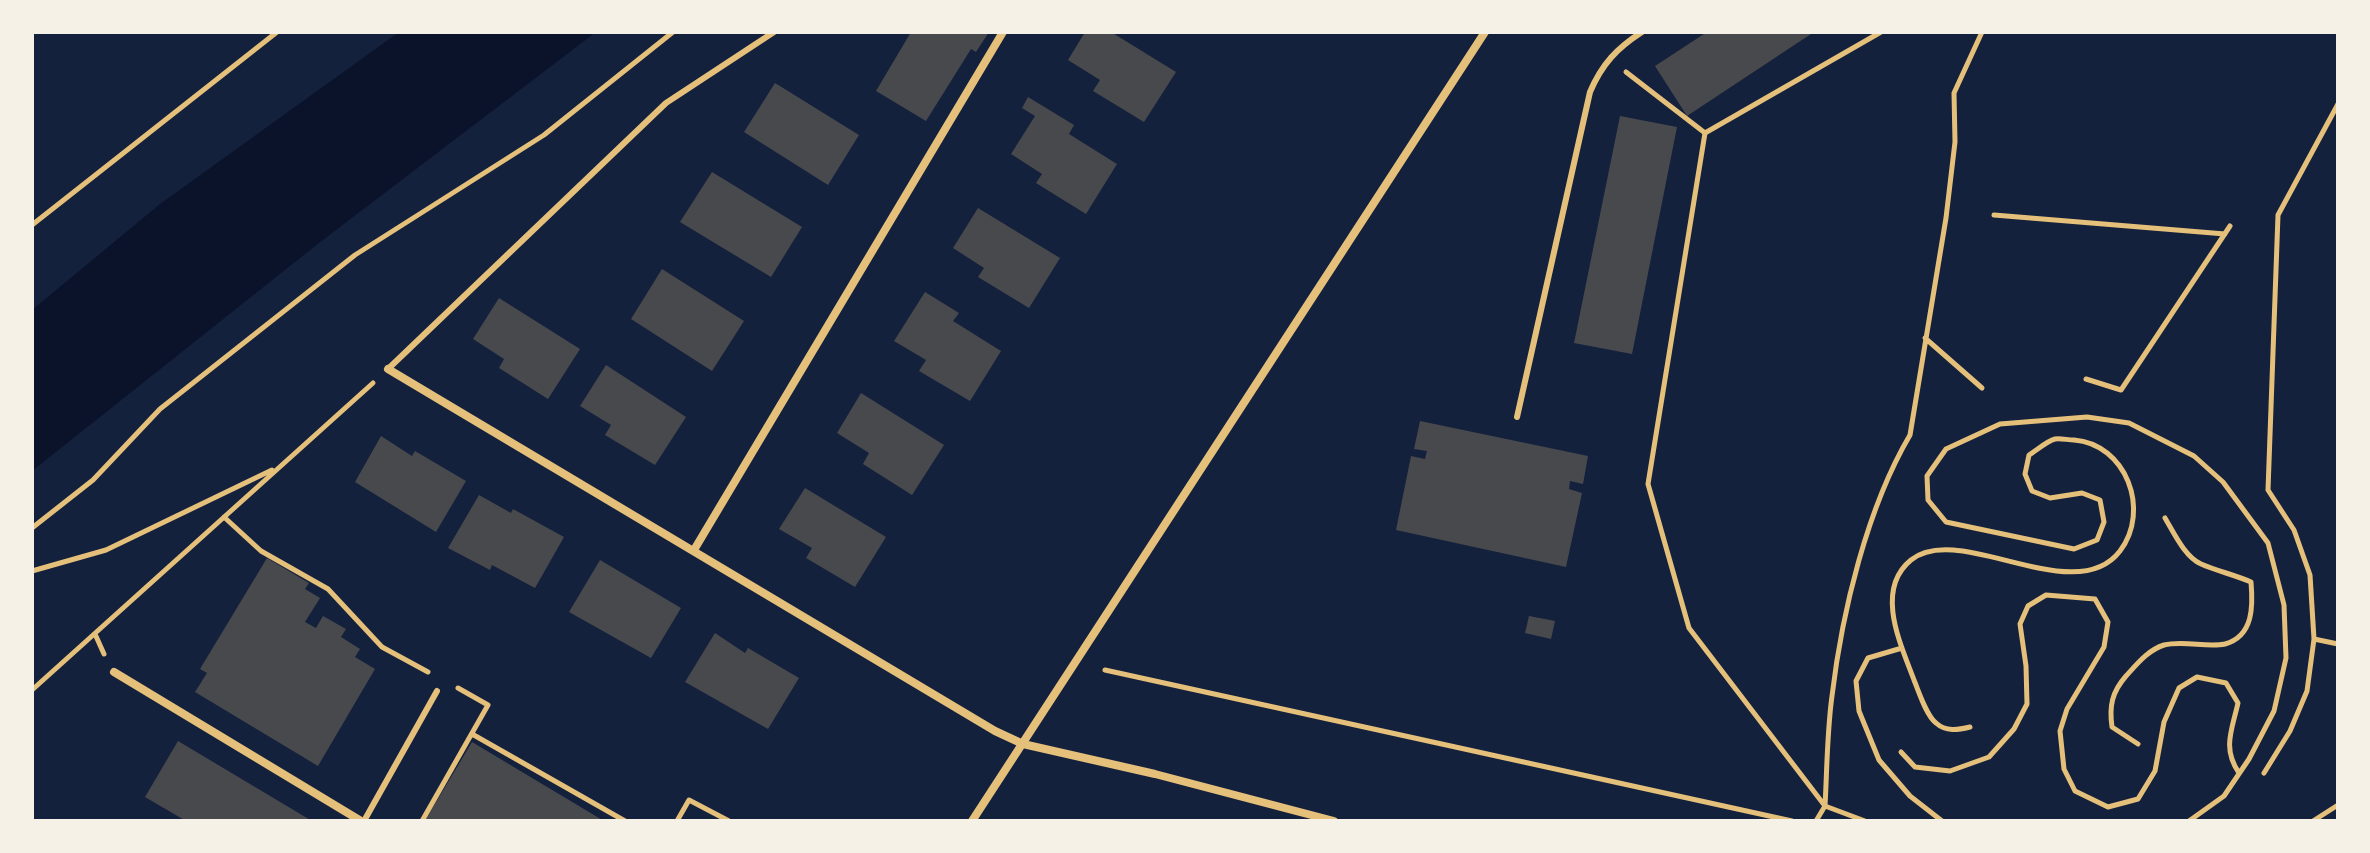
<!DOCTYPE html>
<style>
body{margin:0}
#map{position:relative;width:2370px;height:853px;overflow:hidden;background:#14213d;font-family:Lato,sans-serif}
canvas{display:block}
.frame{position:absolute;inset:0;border:34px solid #f6f1e7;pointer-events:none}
</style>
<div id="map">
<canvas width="2370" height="853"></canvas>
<div class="frame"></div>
</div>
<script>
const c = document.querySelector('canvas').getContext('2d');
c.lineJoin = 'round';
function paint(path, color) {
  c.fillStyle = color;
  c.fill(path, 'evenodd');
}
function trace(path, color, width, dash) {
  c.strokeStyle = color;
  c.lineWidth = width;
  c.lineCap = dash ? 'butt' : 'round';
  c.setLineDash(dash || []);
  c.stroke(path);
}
const water = new Path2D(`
 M399 32H596L319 243 32 471V310L160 204Z`);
const building = new Path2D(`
 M911 32H989L976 52 971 49 926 121 876 91Z
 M1085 32H1111L1176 72 1144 122 1093 91 1100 80 1068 60Z
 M1707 32H1814L1687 116 1655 66Z
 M775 83 859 135 828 185 744 132Z
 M1028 97 1074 125 1069 134 1117 164 1086 214 1036 183 1042 174 1011 154 1035 116 1022 108Z
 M1620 116 1677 127 1632 354 1574 343Z
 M712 172 802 227 771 277 680 222Z
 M978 208 1060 258 1029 308 978 277 984 268 953 248Z
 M662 269 744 321 712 371 631 319Z
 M925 292 959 313 953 321 1001 351 970 401 919 371 926 360 894 341Z
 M499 298 580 349 548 399 499 368 504 359 473 339Z
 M606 365 686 417 655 465 605 435 611 425 580 406Z
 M861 393 944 445 912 495 863 464 869 453 837 433Z
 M1420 421 1588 456 1583 484 1570 481 1569 489 1582 493 1566 567 1396 530 1411 456 1425 459 1427 451 1414 449Z
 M381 436 412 456 415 451 466 481 436 532 355 482Z
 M805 488 886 537 855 587 806 558 812 548 779 529Z
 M479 495 511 513 513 509 564 537 535 588 492 565 490 570 448 548Z
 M267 558 309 583 305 589 320 598 305 622 316 628 323 616 346 629 341 637 360 649 355 657 375 669 318 766 195 692 207 673 200 669Z
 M600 560 681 608 651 658 569 612Z
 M1529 616 1555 621 1551 639 1525 633Z
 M715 633 745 653 748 648 799 678 768 729 685 682Z
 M178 741 312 821H186L145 797Z
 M472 742 604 821H428L426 819Z`);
const path = new Path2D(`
 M1626 72 1705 133 1881 32
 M1705 133 1648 484 1689 628 1825 806 1865 821
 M1994 215 2225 234
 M32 225 277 32
 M1925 338 1982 388
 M2086 379 2121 390 2230 226
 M224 517 261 551 328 589 382 647 428 672
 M32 528 93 480 160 409 355 255 544 135 673 32
 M32 571 106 550 272 470
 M95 634 104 654
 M2314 639 2338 644
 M1902 648 1868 658 1856 681 1859 711 1879 760 1910 796 1942 821
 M1105 670 1792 821
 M32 690 373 383
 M1970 727C1958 730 1946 732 1936 723 1926 715 1919 692 1914 680 1901 645 1874 590 1911 560 1959 521 2075 610 2120 551 2151 510 2126 444 2074 440 2068 440 2060 438 2055 439 2047 441 2037 450 2029 455L2025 474 2032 491 2050 498 2082 493 2100 500 2104 522 2097 540 2074 549 1946 522 1928 500 1927 476 1946 449 2000 424 2087 417 2129 423 2194 456 2223 482 2268 543 2284 605 2286 658 2274 711 2249 759 2224 796 2189 821
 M472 734 625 821
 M2138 744 2112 727C2109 706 2112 692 2126 676 2137 664 2148 650 2164 645 2184 640 2207 648 2225 644 2254 636 2253 605 2251 582 2235 575 2217 571 2201 564 2185 557 2174 533 2165 518
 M1901 752 1915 767 1950 771 1989 757 2014 729 2027 704 2026 666 2020 624 2028 606 2046 595 2095 599 2108 622 2104 647 2067 709 2060 731 2064 769 2075 791 2108 807 2138 799 2155 771 2164 722 2179 688 2197 677 2226 683 2238 703C2232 730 2222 748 2239 773
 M2264 773 2290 731 2307 691 2314 639 2310 575 2294 530 2268 490 2278 215 2338 104
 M422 821 488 705 458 688
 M677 821 689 800 729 821
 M1816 821 1825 806C1827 770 1827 732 1832 696 1842 612 1867 508 1910 435L1946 218 1955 142 1954 93 1982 32
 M2313 821 2338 805`);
const service = new Path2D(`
 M388 369 666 103 774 32
 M1517 417 1590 92C1602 64 1617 48 1642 32
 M364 821 437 691`);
const minor = new Path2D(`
 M388 369 995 731 1023 744 1155 774 1334 821
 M694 550 1003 32
 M114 672 361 821
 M972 821 1485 32`);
paint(water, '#0b132b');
paint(building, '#48494c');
trace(path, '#e5c07b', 5);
trace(service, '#e5c07b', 6);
trace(minor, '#e5c07b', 8);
</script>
